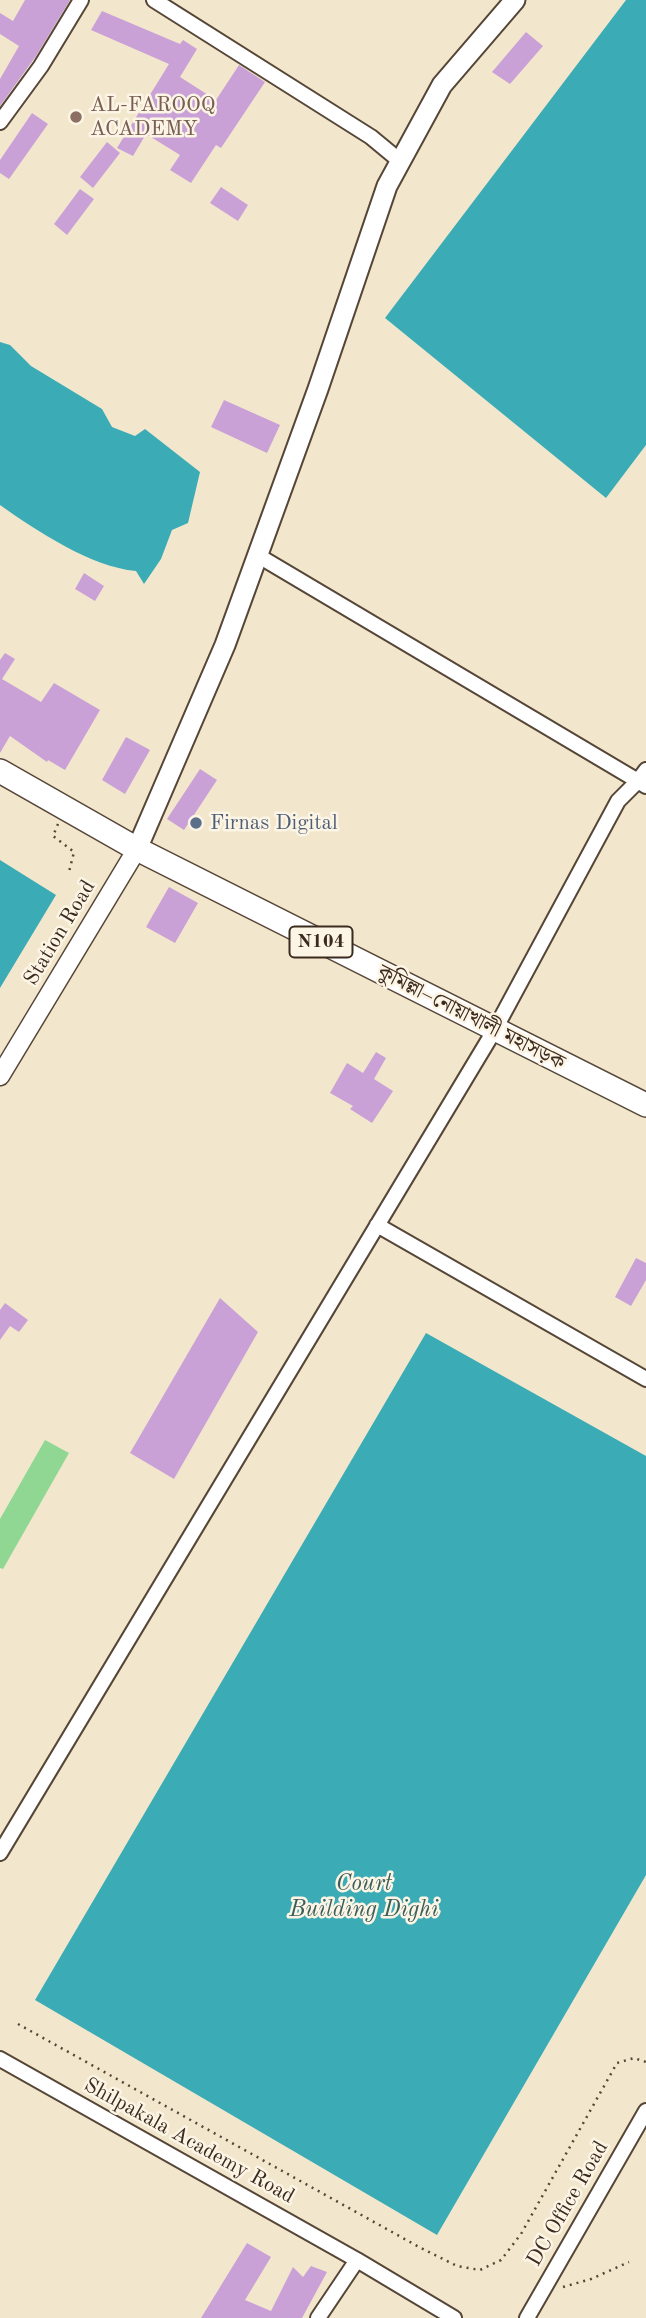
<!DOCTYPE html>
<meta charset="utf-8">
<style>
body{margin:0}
canvas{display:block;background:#f2e7cc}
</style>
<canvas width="646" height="2318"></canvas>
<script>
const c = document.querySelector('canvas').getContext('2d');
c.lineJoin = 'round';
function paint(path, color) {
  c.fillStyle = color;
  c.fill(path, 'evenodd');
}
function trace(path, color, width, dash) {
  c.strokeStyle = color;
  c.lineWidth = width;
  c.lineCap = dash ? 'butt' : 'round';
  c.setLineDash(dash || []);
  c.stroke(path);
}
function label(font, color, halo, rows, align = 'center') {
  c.font = font + ' "Old Standard TT","Noto Serif Bengali",serif';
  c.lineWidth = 5;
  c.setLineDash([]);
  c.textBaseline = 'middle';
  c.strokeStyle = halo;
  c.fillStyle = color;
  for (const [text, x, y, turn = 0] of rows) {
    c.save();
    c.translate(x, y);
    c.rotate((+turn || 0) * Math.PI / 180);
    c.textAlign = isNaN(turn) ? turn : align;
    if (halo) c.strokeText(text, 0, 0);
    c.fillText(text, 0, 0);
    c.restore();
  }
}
const green = new Path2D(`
 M45 1440 69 1453 3 1569 0 1568V1519Z`);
const water = new Path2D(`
 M626 0H646V445L606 498 385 318Z
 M0 342 10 345 31 366 102 409 112 427 135 436 145 429 200 472 188 523 172 530 161 559 144 584 136 571C91 567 37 531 0 505Z
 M0 860 56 895 0 988Z
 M426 1333 646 1456V1875L437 2235 35 2000Z`);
const building = new Path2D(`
 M25 0H70L36 56 0 106V79L19 46 0 34V13L13 21Z
 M102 11 180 44 183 40 197 49 180 77 216 100 239 65 265 82 221 148 216 145 191 183 170 170 180 155 146 134 133 156 117 148 169 64 91 30Z
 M526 32 543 46 510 84 492 72Z
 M32 113 48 124 9 179 0 173V160Z
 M107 142 120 153 93 188 80 177Z
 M221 187 248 205 238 221 210 203Z
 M80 189 94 199 67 235 54 224Z
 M224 400 280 425 267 453 211 427Z
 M84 573 104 586 95 601 75 589Z
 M5 653 15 659 2 679 41 702 54 683 100 710 65 770 48 760 47 762 10 736 0 753V660Z
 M126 737 150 750 125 794 102 780Z
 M200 769 217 780 184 830 167 819Z
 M169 887 198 903 175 943 146 927Z
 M376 1052 386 1058 374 1079 393 1091 372 1123 350 1109 353 1106 330 1093 347 1063 363 1073Z
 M636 1258 646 1263V1280L631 1306 615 1297Z
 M220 1298 258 1332 174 1479 130 1453Z
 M5 1303 28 1320 19 1332 10 1326 0 1340V1310Z
 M247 2243 271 2257 245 2300 271 2311 293 2267 303 2277 311 2266 327 2272 302 2318H201Z`);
const path = new Path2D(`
 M58 824 53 836 74 852 69 872
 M18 2024 419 2247 457 2266 480 2270 501 2260 521 2234 617 2063 634 2058 646 2062
 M563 2287 591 2279 629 2262`);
const minor = new Path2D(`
 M154 0 371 137 400 161
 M0 122 41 66 81 0
 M257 555 638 781 646 770
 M377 1225 646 1379
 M0 1853 494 1031 618 801 638 781 646 786
 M0 2059 357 2260
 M318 2318 357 2260 454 2318
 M527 2318 646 2111`);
const tertiary = new Path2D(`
 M0 1076 137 849`);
const secondary = new Path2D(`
 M137 849 225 645 318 389 387 186 442 85 515 0`);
const trunk = new Path2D(`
 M0 771 137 849 646 1105`);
const markers = [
 [76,117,7,"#8d6e63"],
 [196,823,7,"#5c6f8a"]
];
const shields = [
 [321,942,63]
];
const shieldNames = [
 ["N104",321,942]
];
const educationNames = [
 ["AL-FAROOQ",90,105],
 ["ACADEMY",90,129]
];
const serviceNames = [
 ["Firnas Digital",210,823]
];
const streetNames = [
 ["Station Road",60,933,-59],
 ["কুমিল্লা–নোয়াখালী মহাসড়ক",471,1018,27],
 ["Shilpakala Academy Road",189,2141,29],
 ["DC Office Road",568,2204,-60]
];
const waterNames = [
 ["Court",364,1884],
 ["Building Dighi",364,1910]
];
paint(green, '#8fd792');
paint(water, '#3bacb6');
paint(building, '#c9a1d7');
trace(minor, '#564638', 18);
trace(tertiary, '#564638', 21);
trace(secondary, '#564638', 23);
trace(trunk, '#564638', 26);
trace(path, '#564638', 2.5, [2, 5]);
trace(minor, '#fff', 14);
trace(tertiary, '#fff', 18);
trace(secondary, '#fff', 19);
trace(trunk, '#fff', 23);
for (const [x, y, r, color] of markers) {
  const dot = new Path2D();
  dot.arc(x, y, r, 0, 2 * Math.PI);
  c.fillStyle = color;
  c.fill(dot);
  trace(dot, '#fcf5e5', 2.5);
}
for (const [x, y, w] of shields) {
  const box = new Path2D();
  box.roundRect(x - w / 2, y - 15.5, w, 31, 5);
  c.fillStyle = '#fcf5e5';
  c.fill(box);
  trace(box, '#3b2a1e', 2);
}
label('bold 19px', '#3b2a1e', null, shieldNames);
label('21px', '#785e54', '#fcf5e5', educationNames, 'left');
label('21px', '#4e5e75', '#fcf5e5', serviceNames, 'left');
label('21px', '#3b2a1e', '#fcf5e5', streetNames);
label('italic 23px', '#3b5e5b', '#fcf5e5', waterNames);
</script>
